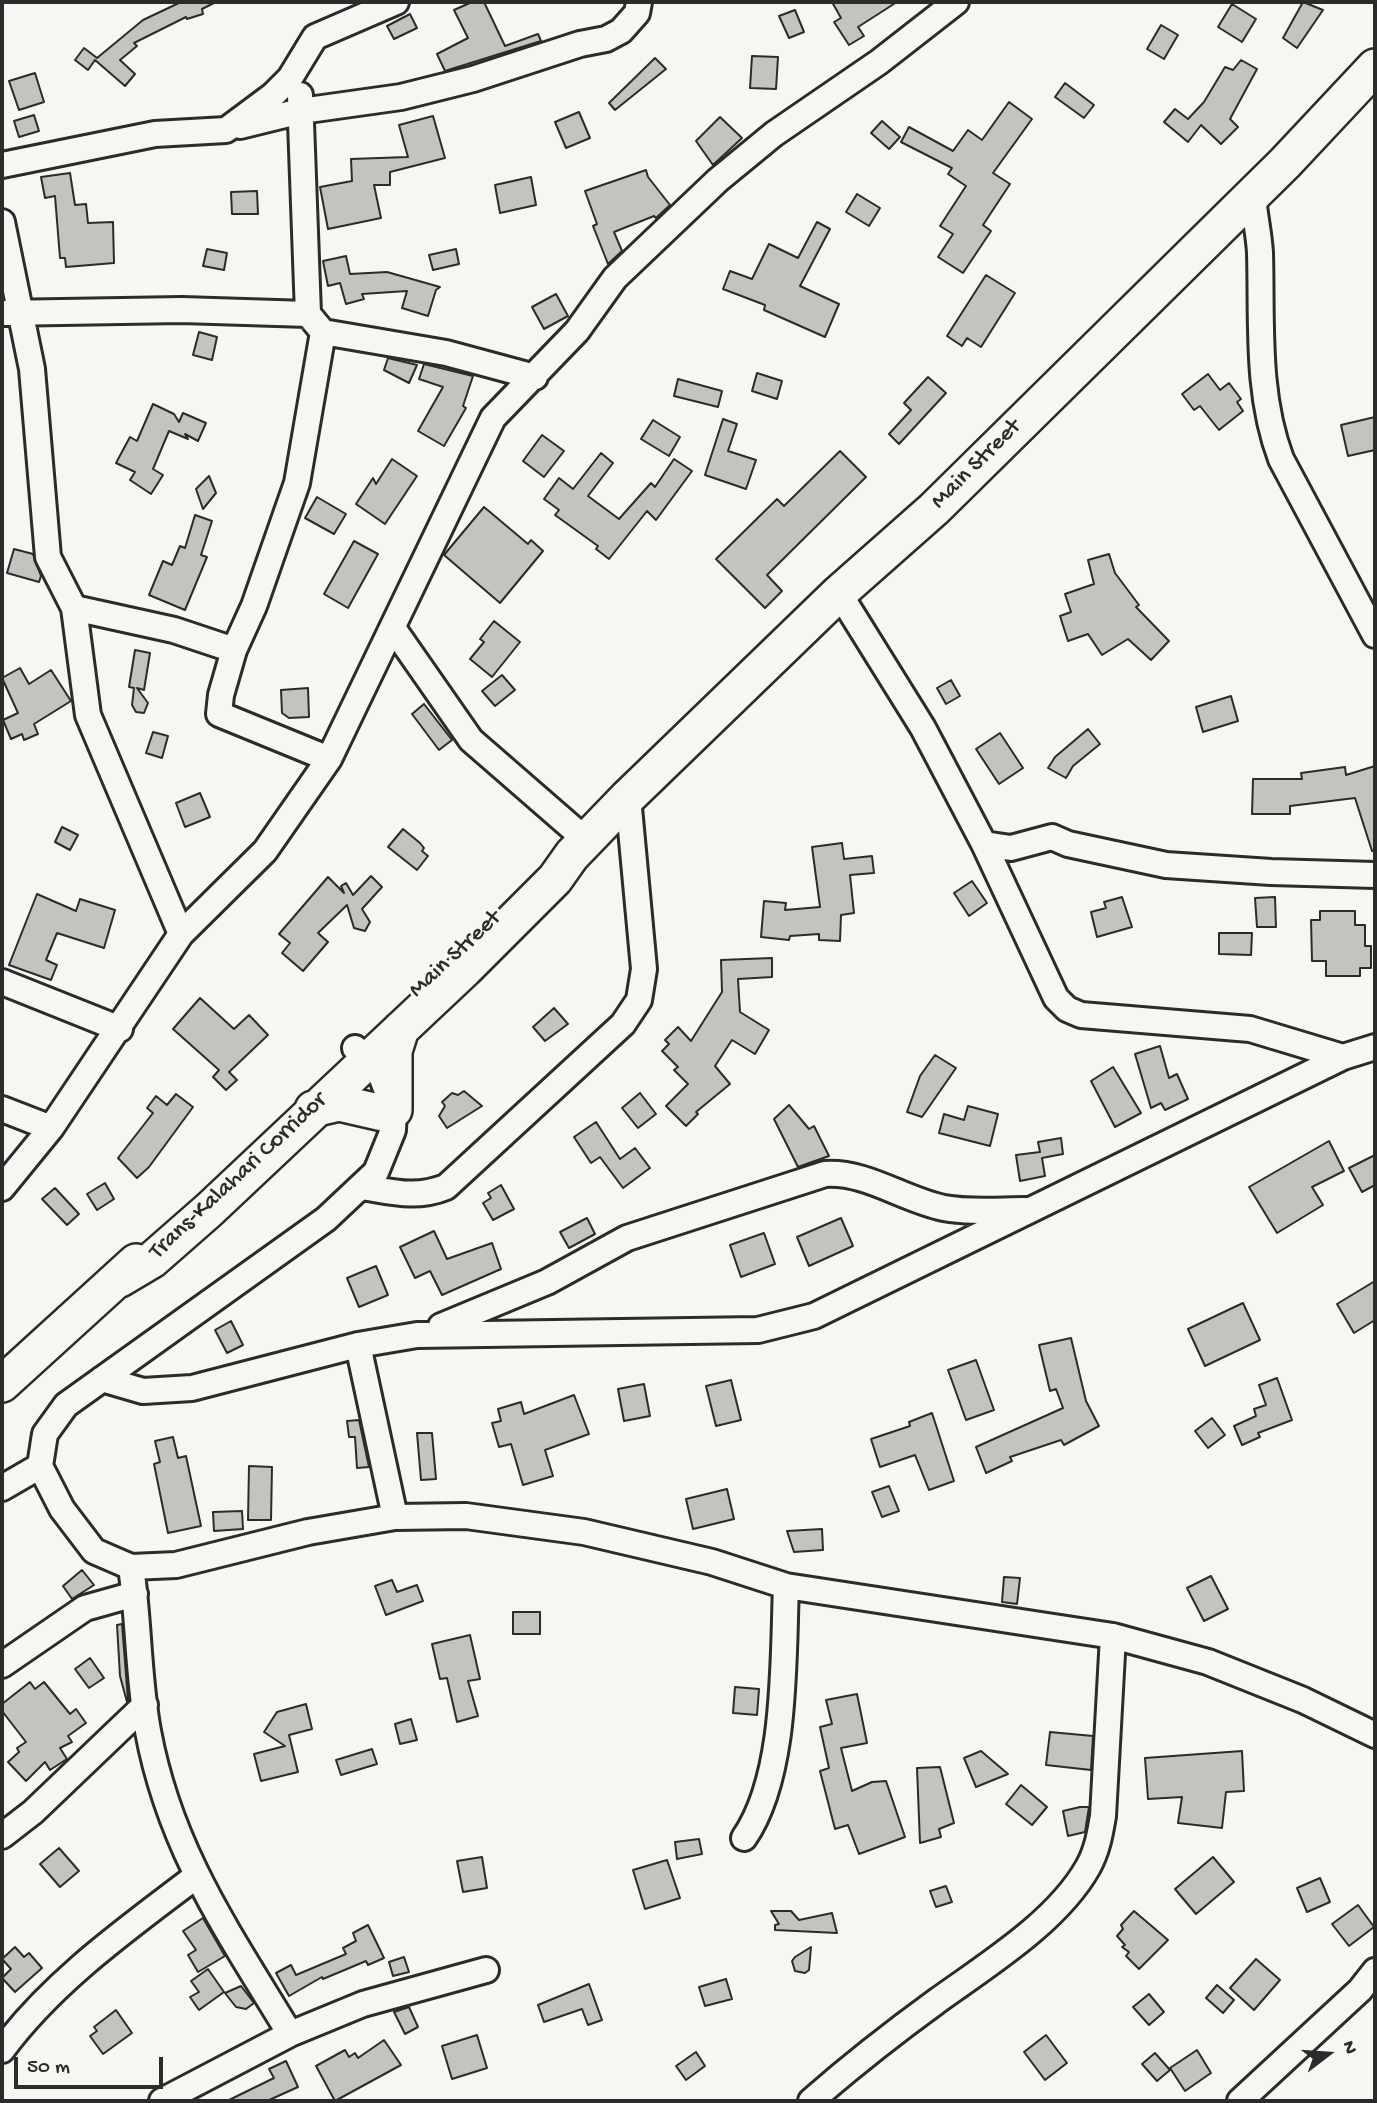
<!DOCTYPE html>
<style>
body{margin:0}
#map{position:relative;width:1377px;height:2103px;overflow:hidden;background:#f6f6f2;font-family:"Gochi Hand",sans-serif}
canvas{display:block}
.frame{position:absolute;inset:0;border:4px solid #2b2b2b;pointer-events:none}
.north{position:absolute;left:1293px;top:2019px;width:70px;height:70px;-webkit-text-stroke:5px #f6f6f2;paint-order:stroke;rotate:73deg;font-size:19px;font-weight:700;line-height:28px;text-align:center;color:#2b2b2b}
.north::after{content:'';display:block;margin:auto;width:24px;height:32px;background:#2b2b2b;clip-path:polygon(50% 0,100% 100%,50% 72%,0 100%)}
.scale{position:absolute;left:14px;top:2057px;width:149px;height:32px;box-sizing:border-box;border:4px solid #2b2b2b;border-top:0;padding-left:9px;font-size:21px;line-height:24px;white-space:nowrap;color:#2b2b2b;-webkit-text-stroke:5px #f6f6f2;paint-order:stroke}
</style>
<div id="map">
<canvas width="1377" height="2103"></canvas>
<div class="frame"></div>
<div class="north">N</div>
<div class="scale">50 m</div>
</div>
<script>
const c = document.querySelector('canvas').getContext('2d');
c.lineJoin = 'round';
function paint(path, color) {
  c.fillStyle = color;
  c.fill(path, 'evenodd');
}
function trace(path, color, width, dash) {
  c.strokeStyle = color;
  c.lineWidth = width;
  c.lineCap = dash ? 'butt' : 'round';
  c.setLineDash(dash || []);
  c.stroke(path);
}
function label(font, color, halo, rows, align = 'center') {
  c.font = font + ' "Gochi Hand",sans-serif';
  c.lineWidth = 6;
  c.setLineDash([]);
  c.textBaseline = 'middle';
  c.strokeStyle = halo;
  c.fillStyle = color;
  for (const [text, x, y, turn = 0] of rows) {
    c.save();
    c.translate(x, y);
    c.rotate((+turn || 0) * Math.PI / 180);
    c.textAlign = isNaN(turn) ? turn : align;
    if (halo) c.strokeText(text, 0, 0);
    c.fillText(text, 0, 0);
    c.restore();
  }
}
const building = new Path2D(`
 M181 2H216L202 9 203 14 187 19 186 17 134 43 137 46 120 60 135 74 125 86 95 60 88 70 75 60 84 48 97 58 143 20Z
 M472 2H484L505 46 538 34 541 41 445 71 437 54 468 38 454 10Z
 M832 2H897L858 27 864 36 849 45 834 22 841 18Z
 M1303 2 1323 10 1297 48 1283 38Z
 M1232 4 1256 19 1242 42 1218 27Z
 M795 10 804 32 789 38 779 16Z
 M410 14 417 28 394 39 387 26Z
 M1161 25 1178 35 1164 59 1147 49Z
 M752 56 778 57 776 89 750 88Z
 M655 58 666 69 615 110 609 103Z
 M1241 60 1257 69 1230 119 1238 127 1221 144 1201 125 1188 142 1164 122 1175 109 1188 119 1204 102 1225 67 1233 70Z
 M35 73 44 102 19 110 9 81Z
 M1065 83 1094 105 1084 118 1055 97Z
 M1009 102 1032 119 993 173 1010 184 983 225 991 231 963 273 938 257 953 234 940 226 966 186 948 174 952 168 901 142 909 127 953 151 968 130 982 140Z
 M579 112 590 138 566 148 555 122Z
 M34 115 39 131 19 137 14 121Z
 M433 116 445 158 390 172V185H374L381 218 328 229 320 187 352 181 351 159 408 157 399 125Z
 M720 117 742 138 713 165 696 141Z
 M882 121 900 137 889 149 871 133Z
 M646 170 648 177 670 205 656 218 654 216 614 232 622 251 608 264 593 226 597 224 585 191Z
 M70 173 75 205 86 204 88 223 113 222 114 263 66 267 65 258H60L55 196 45 198 41 177Z
 M531 177 536 205 500 213 495 185Z
 M257 191 258 214H232L231 192Z
 M857 194 880 208 869 226 846 212Z
 M817 222 830 229 800 286 839 304 825 337 764 310 765 305 723 289 730 271 752 279 769 244 798 258Z
 M207 249 227 253 224 270 203 266Z
 M456 249 459 264 433 270 429 255Z
 M346 256 350 274 387 272 440 287 436 290 428 316 402 308 407 291 362 294 364 299 346 304 340 283 328 286 323 261Z
 M986 275 1015 293 981 347 967 338 962 346 947 336Z
 M556 294 568 316 544 329 532 307Z
 M199 332 217 337 212 360 193 355Z
 M388 358 417 365 409 383 384 370Z
 M424 364 473 376 463 406 466 408 444 446 418 431 443 387 419 379Z
 M757 373 782 381 777 399 752 391Z
 M1208 374 1220 390 1229 383 1241 399 1237 402 1243 411 1219 430 1200 406 1194 410 1182 394Z
 M928 377 946 393 899 444 889 434 911 410 904 403Z
 M678 379 722 391 718 407 674 396Z
 M153 404 174 414 179 422 183 413 206 423 198 441 185 434 188 439 169 431 153 469 163 475 151 494 130 480 135 472 116 463 130 437 137 441Z
 M1375 417V450L1348 456 1341 425Z
 M723 419 737 424 728 451 756 460 746 489 705 475Z
 M653 420 680 437 669 456 641 439Z
 M542 435 564 451 544 477 523 461Z
 M840 451 866 477 767 575 782 591 765 608 716 559 777 499 784 506Z
 M601 453 613 463 588 496 619 519 651 483 655 487 674 459 692 471 656 520 647 511 609 559 596 549 598 546 555 515 559 510 544 499 559 478 573 489Z
 M392 459 417 476 385 524 356 504 373 478 376 484Z
 M209 476 216 493 203 509 196 489Z
 M317 497 346 514 334 534 305 518Z
 M484 507 528 544 531 540 543 551 500 603 444 555Z
 M195 515 212 521 201 555 207 557 185 610 149 595 163 561 172 565 180 546 185 548Z
 M354 541 378 554 348 608 324 594Z
 M14 549 33 554 41 576 39 582 7 573Z
 M1109 554 1115 573 1139 605 1136 607 1169 641 1151 660 1128 639 1102 655 1088 634 1068 641 1060 616 1071 612 1065 594 1094 584 1088 560Z
 M494 621 520 642 492 677 470 659 484 642 480 639Z
 M135 650 150 653 144 690 137 688 148 703 144 713 136 712 132 705 134 688 129 687Z
 M20 668 29 684 51 670 71 701 34 724 38 734 24 740 22 734 11 739 3 720 18 713 2 678Z
 M502 675 515 690 495 706 482 691Z
 M951 680 960 696 946 704 937 688Z
 M308 688 309 717 289 718 282 713 281 690Z
 M1231 696 1238 721 1203 732 1196 707Z
 M424 704 452 740 439 750 412 714Z
 M1088 729 1100 744 1073 766 1066 778 1048 768 1055 757Z
 M153 732 168 736 162 758 146 753Z
 M1000 733 1023 768 999 784 976 749Z
 M1375 766V850L1372 851 1355 798 1290 806V814H1252L1253 779H1302L1301 773 1345 767 1346 775Z
 M200 793 210 817 185 827 176 803Z
 M62 827 78 835 70 850 55 842Z
 M403 829 420 843 424 848 422 851 428 856 417 870 388 847Z
 M842 843 844 859 872 856 874 873 850 875 854 913 841 915 840 941 819 940V934L790 936 789 940 761 937 764 901 786 903 785 910 820 907 812 847Z
 M371 876 382 887 362 909 370 922 365 931 354 928 347 905 318 933 328 942 303 971 282 953 290 943 279 934 328 877 344 893 341 886 346 883 353 895Z
 M972 881 987 903 969 916 954 893Z
 M37 894 76 911 80 899 115 910 104 948 57 933 46 960 57 965 51 980 9 965Z
 M1122 897 1132 927 1097 937 1091 912 1106 908 1104 902Z
 M1275 897 1276 927H1257L1255 898Z
 M1320 911H1355V925H1365V946H1371V968H1360V976H1326V961H1312L1311 920H1320Z
 M1219 933H1252L1251 955 1219 954Z
 M772 958V977L738 979 740 1012 769 1030 755 1054 732 1040 715 1066 730 1084 696 1112 698 1114 686 1126 666 1106 688 1084 674 1070 678 1067 662 1051 669 1044 665 1040 678 1027 691 1041 722 992 721 960Z
 M200 998 234 1029 249 1015 268 1035 229 1072 237 1080 226 1090 213 1077 219 1070 173 1029Z
 M554 1008 568 1024 545 1041 533 1027Z
 M1160 1046 1169 1078 1177 1074 1188 1099 1165 1110 1161 1103 1151 1108 1135 1054Z
 M935 1055 956 1068 922 1117 907 1112 920 1076Z
 M1113 1067 1141 1113 1115 1127 1091 1081Z
 M464 1091 482 1106 447 1128 439 1116 445 1106 442 1102 452 1093 458 1095Z
 M640 1093 656 1114 638 1128 622 1108Z
 M176 1094 193 1107 149 1167 137 1178 118 1158 153 1113 147 1108 156 1096 167 1105Z
 M789 1105 809 1129 814 1126 829 1156 798 1167 774 1119Z
 M968 1106 998 1114 990 1146 939 1133 944 1114 964 1120Z
 M596 1122 620 1159 635 1148 650 1168 623 1188 600 1157 591 1163 574 1137Z
 M1061 1138 1063 1154 1042 1158 1045 1176 1020 1181 1016 1155 1040 1152 1038 1142Z
 M1329 1141 1344 1171 1312 1187 1323 1205 1277 1233 1249 1187Z
 M1375 1155V1185L1362 1192 1349 1168Z
 M105 1183 114 1199 97 1210 87 1194Z
 M501 1185 514 1209 493 1220 483 1203 491 1198 488 1193Z
 M55 1188 79 1214 67 1225 42 1199Z
 M587 1218 595 1234 569 1248 560 1232Z
 M841 1218 853 1246 809 1266 797 1237Z
 M434 1231 447 1259 492 1243 501 1269 442 1295 430 1271 415 1278 400 1247Z
 M764 1233 775 1264 741 1277 730 1245Z
 M376 1266 388 1295 359 1307 347 1278Z
 M1375 1281V1320L1354 1333 1337 1304Z
 M1243 1303 1260 1340 1205 1366 1188 1329Z
 M231 1321 243 1345 227 1353 215 1330Z
 M1071 1338 1086 1401 1099 1426 1064 1445 1061 1440 1010 1457 1012 1461 986 1473 976 1447 1063 1408 1056 1389 1050 1391 1039 1345Z
 M976 1360 994 1410 966 1420 948 1370Z
 M1277 1378 1292 1420 1258 1433 1260 1437 1242 1445 1234 1426 1256 1416 1254 1409 1266 1405 1259 1385Z
 M731 1380 741 1420 716 1426 706 1386Z
 M644 1384 650 1416 624 1421 618 1389Z
 M574 1395 589 1434 545 1450 553 1476 523 1485 511 1444 499 1447 492 1423 501 1421 498 1409 521 1402 524 1414Z
 M932 1413 954 1481 929 1490 915 1455 880 1467 871 1439 910 1426 909 1422Z
 M1212 1418 1225 1435 1208 1448 1195 1431Z
 M359 1420 369 1467 357 1468 355 1437H349L347 1421Z
 M417 1433H432L436 1479 421 1480Z
 M173 1437 178 1458 186 1456 201 1526 168 1533 154 1464 160 1462 155 1441Z
 M249 1466 272 1467 271 1520H248Z
 M889 1486 899 1511 882 1517 872 1492Z
 M727 1489 734 1519 693 1529 686 1499Z
 M242 1511 243 1529 214 1531 213 1512Z
 M822 1529 823 1550 794 1552 787 1531Z
 M82 1570 94 1585 72 1599 63 1586Z
 M1211 1576 1228 1609 1204 1621 1187 1588Z
 M1004 1577 1020 1578 1017 1604 1002 1602Z
 M392 1580 397 1592 417 1585 423 1601 386 1615 375 1586Z
 M513 1612H540V1634H513Z
 M122 1624 128 1700 127 1702 120 1676 117 1625Z
 M470 1635 480 1679 468 1681 478 1716 457 1722 447 1678 440 1679 432 1644Z
 M90 1658 104 1678 89 1688 75 1669Z
 M30 1682 35 1689 44 1682 70 1714 76 1709 86 1723 68 1736 72 1742 60 1748 67 1759 50 1770 45 1762 26 1781 8 1762 19 1752 17 1748 26 1742 2 1711V1704Z
 M735 1687 759 1689 757 1715 733 1713Z
 M857 1694 867 1743 841 1748 852 1791 872 1782 886 1781 905 1837 859 1854 848 1825 835 1829 820 1771 829 1768 820 1727 832 1724 826 1700Z
 M306 1704 312 1729 289 1735 298 1772 261 1781 254 1754 285 1746 264 1732 277 1712Z
 M411 1719 417 1740 400 1744 395 1724Z
 M1050 1732 1093 1736 1091 1770 1046 1765Z
 M372 1749 377 1764 341 1775 336 1760Z
 M981 1751 1008 1774 976 1787 964 1758Z
 M1242 1751 1244 1791 1226 1792 1222 1828 1178 1823 1182 1797 1148 1799 1145 1758Z
 M940 1767 954 1823 939 1829 941 1837 920 1843 917 1768Z
 M1021 1785 1047 1807 1032 1825 1006 1804Z
 M1080 1807H1089L1085 1832 1068 1836 1063 1811Z
 M699 1839 702 1854 677 1859 675 1842Z
 M59 1848 79 1871 60 1887 40 1864Z
 M482 1857 487 1888 463 1892 457 1861Z
 M1213 1857 1234 1882 1196 1914 1175 1889Z
 M667 1860 680 1898 645 1909 633 1870Z
 M1320 1878 1330 1902 1307 1912 1297 1888Z
 M946 1886 952 1902 936 1907 930 1891Z
 M1358 1905 1374 1927 1349 1946 1332 1924Z
 M771 1911H791L799 1920 832 1913 837 1933 775 1930V1925L779 1924Z
 M1134 1911 1168 1940 1139 1969 1126 1956 1129 1952 1122 1947 1125 1945 1117 1936 1123 1929 1121 1925Z
 M203 1918 225 1956 198 1972 188 1955 196 1950 183 1931Z
 M368 1925 384 1958 368 1965 366 1961 323 1979 322 1977 289 1996 276 1973 291 1965 296 1975 346 1954 343 1948 356 1941 353 1933Z
 M15 1947 24 1957 29 1953 42 1968 15 1992 2 1978 11 1969 2 1959Z
 M811 1947 809 1970 805 1973 795 1971 792 1961 795 1957Z
 M404 1957 409 1972 393 1976 389 1962Z
 M1256 1959 1280 1980 1254 2010 1230 1988Z
 M208 1969 224 1992 199 2010 190 1997 199 1992 191 1981Z
 M726 1979 732 1999 705 2006 699 1987Z
 M589 1984 602 2020 588 2025 582 2009 544 2022 538 2005Z
 M1217 1985 1234 2000 1223 2013 1206 1998Z
 M241 1986 254 2003 246 2009 236 2007 225 1993Z
 M1149 1994 1164 2012 1149 2025 1133 2007Z
 M409 2007 418 2027 405 2034 394 2012Z
 M116 2010 132 2033 103 2054 90 2036 97 2031 94 2027Z
 M477 2035 487 2068 452 2079 442 2046Z
 M1046 2035 1067 2063 1045 2080 1024 2052Z
 M384 2040 401 2065 335 2101 316 2066 345 2050 349 2057 355 2053 358 2058Z
 M1197 2050 1211 2073 1185 2091 1170 2068Z
 M696 2052 705 2066 686 2080 676 2066Z
 M1155 2053 1170 2070 1157 2081 1142 2064Z
 M286 2061 298 2087 267 2101H227L274 2078 269 2069Z`);
const minor = new Path2D(`
 M300 95 308 314
 M240 126 301 111 401 97 473 79 580 44 606 39 621 31 637 13 639 2
 M2 165 155 134 226 130 273 95 290 78 315 37 396 2
 M1253 194C1254 214 1259 233 1260 253 1262 322 1256 393 1281 459L1375 635
 M2 222 32 369 48 557 74 608 88 715 181 934 51 1128 2 1188
 M2 313 182 310 308 314 323 332 446 353 535 377
 M323 332 297 483 254 606 234 650 221 695 219 714 329 759
 M839 593 923 728 984 844 1056 998 1067 1009 1081 1015 1250 1029 1343 1057
 M74 608 174 630 234 650
 M393 628 471 740 586 840
 M984 844 1011 848 1052 837 1068 844 1166 865 1271 872 1375 875
 M181 934 265 851 329 759 493 418 577 331 615 278 718 180 774 134 879 62 956 2
 M2 982 120 1029
 M355 1048 380 1073 394 1110 393 1130 376 1172 326 1219 66 1405 45 1434 40 1466 62 1509 94 1551 131 1567 176 1565 308 1532 395 1517 466 1516 584 1532 712 1562 786 1586 1113 1636 1208 1662 1303 1700 1375 1735
 M2 1109 51 1128
 M362 1187C393 1192 416 1199 446 1187L623 1024 639 1000 644 969 628 797
 M441 1326 547 1282 627 1238 825 1174C866 1171 904 1200 944 1208 970 1213 1000 1210 1026 1210
 M358 1345 395 1517
 M102 1379 143 1391 192 1388 358 1345 417 1335 758 1330 814 1316 1343 1057 1375 1047
 M2 1488 40 1466
 M131 1567C139 1621 138 1677 148 1731 170 1850 229 1933 290 2034
 M2 1665 85 1608 135 1594
 M2 1836 33 1812 145 1705
 M744 1838C787 1776 783 1660 786 1586
 M2 2050C54 1980 127 1929 195 1877
 M162 2101 290 2034 363 2004 486 1970
 M811 2101C851 2066 893 2033 937 2001 987 1965 1057 1922 1088 1867 1097 1851 1100 1834 1103 1816L1113 1636
 M1240 2101 1360 1990 1375 1971`);
const highway = new Path2D(`
 M313 1109 339 1103 387 1114
 M394 1110V1051L401 1029
 M120 1279 152 1260 209 1210 465 969 555 879 572 855 628 797 839 593 934 509 1285 163 1375 67
 M2 1384 136 1262`);
const streetNames = [
 ["Main Street",977,465,-45],
 ["Main Street",456,955,-43],
 ["Trans-Kalahari Corridor",239,1177,-43]
];
paint(building, '#c3c3c0');
trace(building, '#2b2b2b', 2);
trace(minor, '#2b2b2b', 30);
trace(highway, '#2b2b2b', 40);
trace(minor, '#f6f6f2', 24);
trace(highway, '#f6f6f2', 35);
label('24px', '#2b2b2b', '#f6f6f2', streetNames);
</script>
